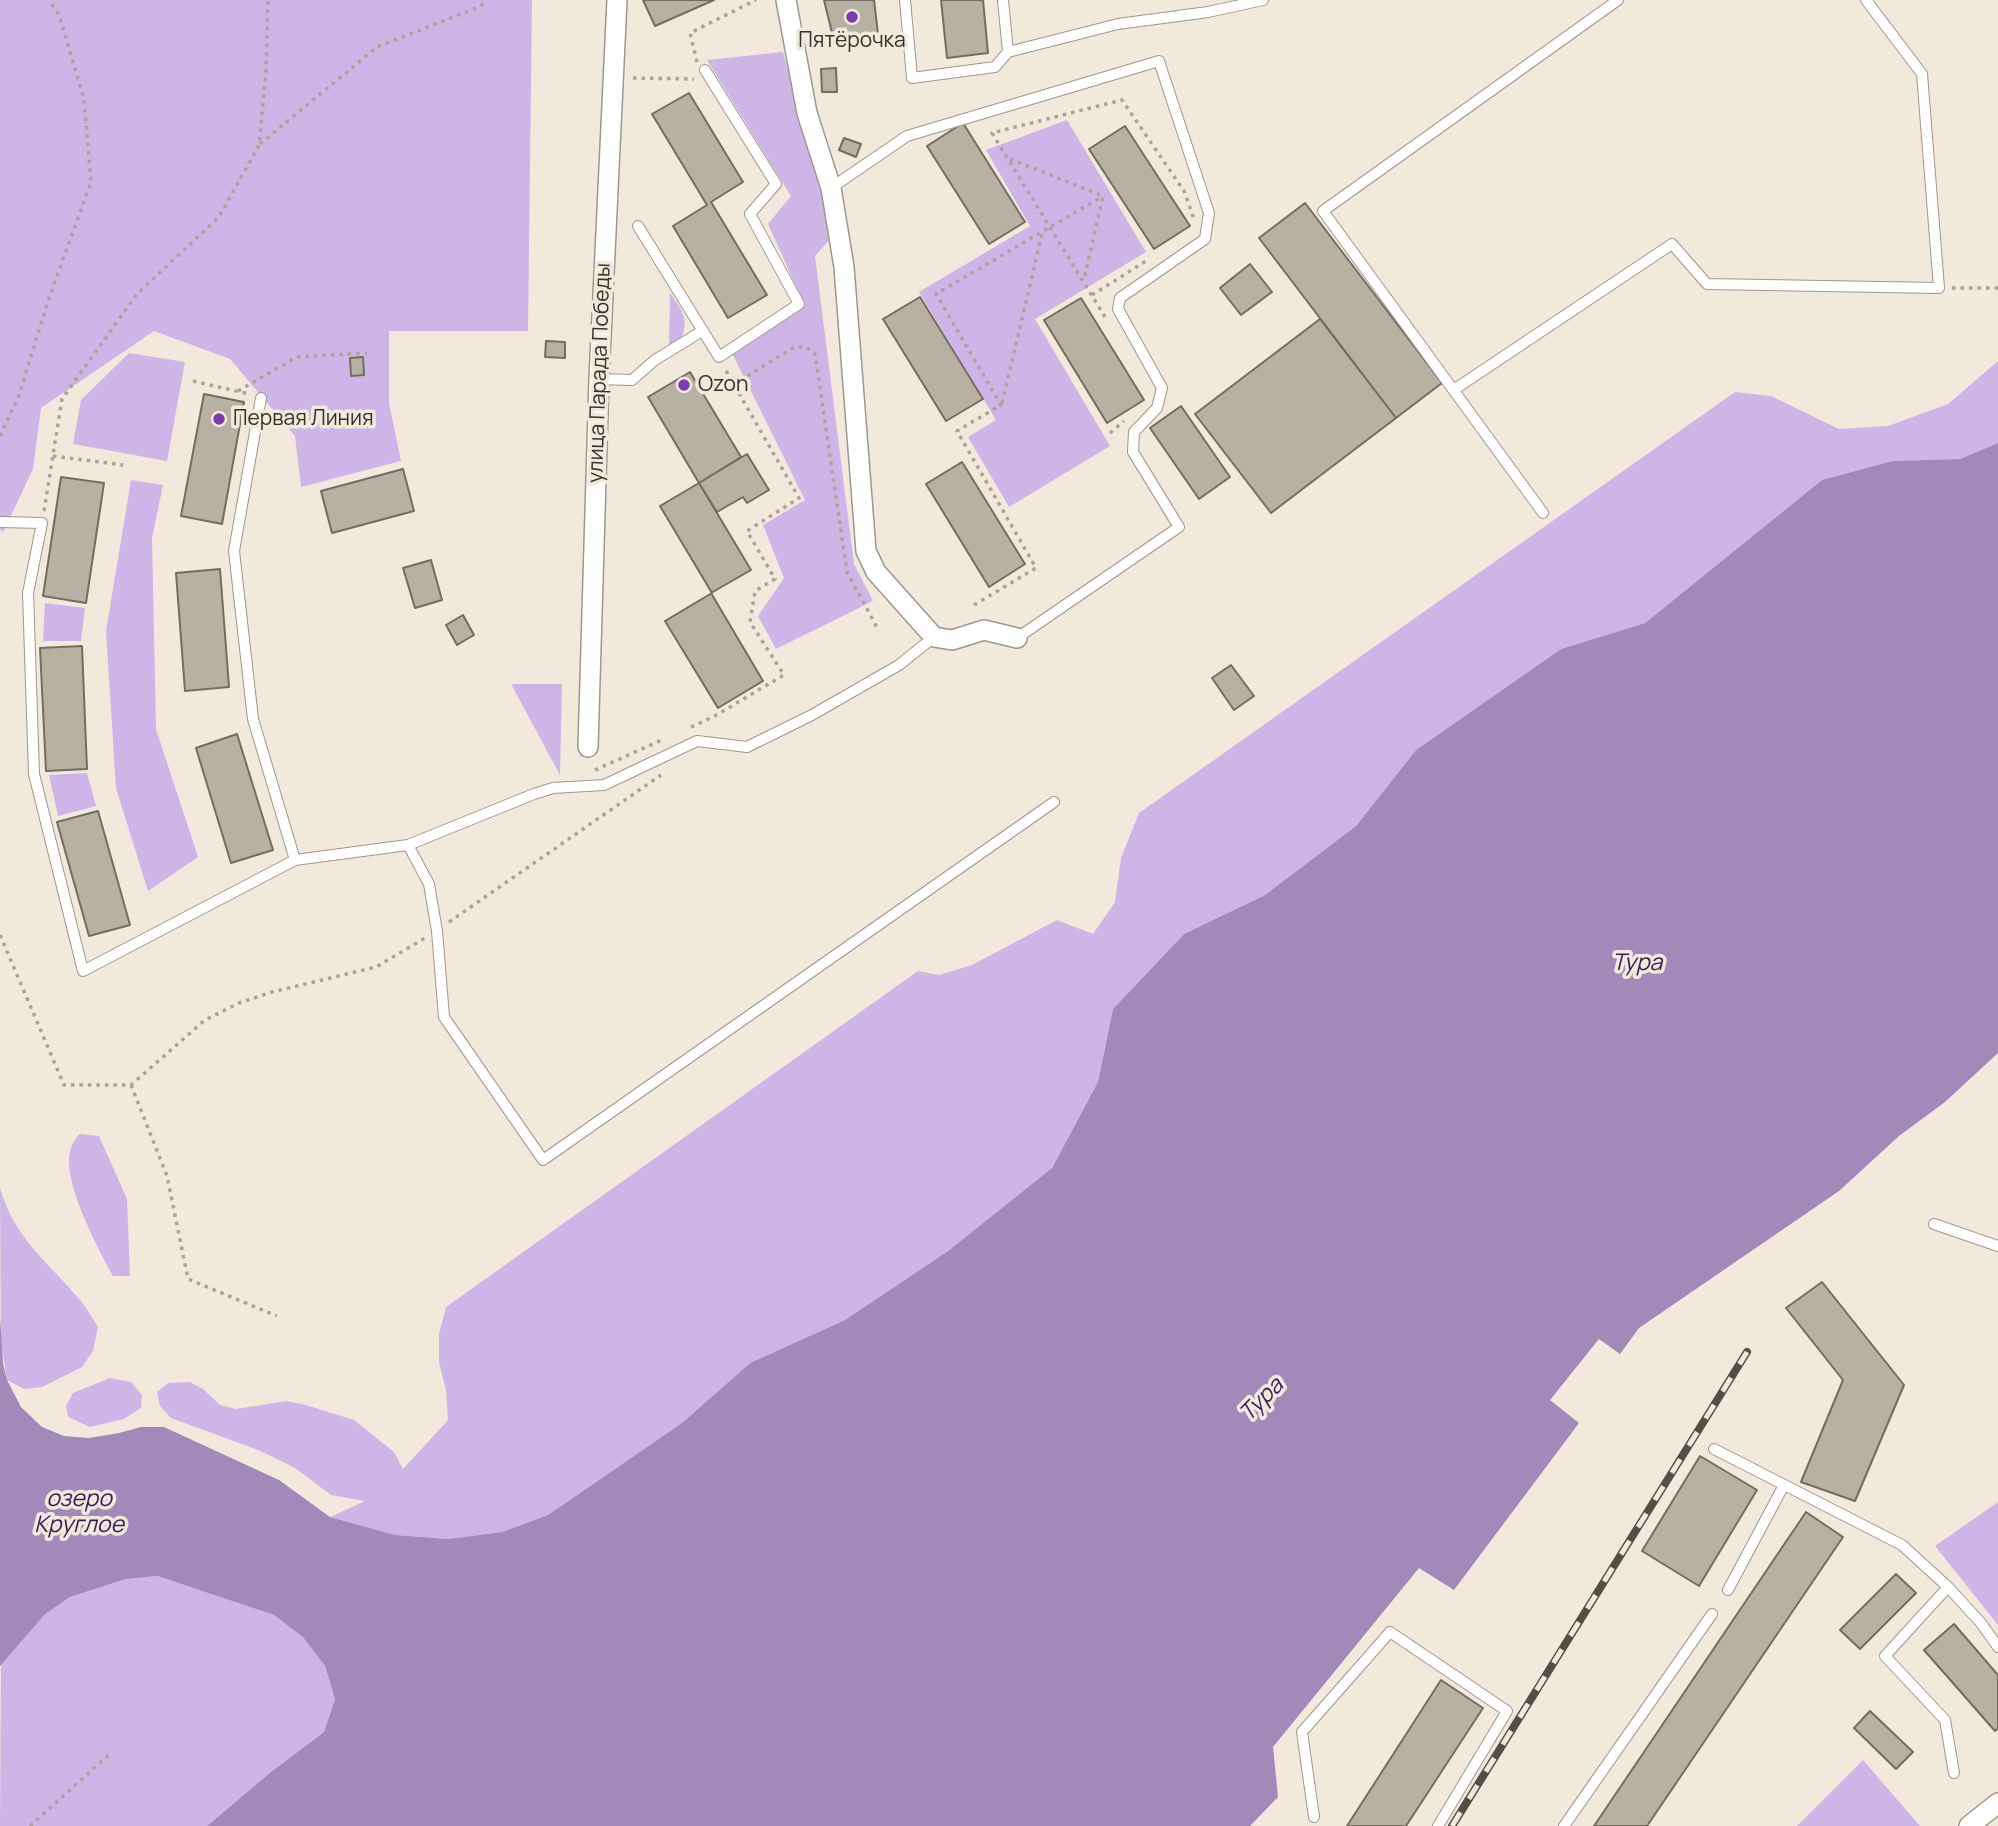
<!DOCTYPE html>
<meta charset="utf-8">
<style>
body{margin:0}
canvas{display:block;background:#f0e9dc}
</style>
<canvas width="1998" height="1826"></canvas>
<script>
const c = document.querySelector('canvas').getContext('2d');
c.lineJoin = 'round';
function paint(path, color) {
  c.fillStyle = color;
  c.fill(path, 'evenodd');
}
function trace(path, color, width, dash) {
  c.strokeStyle = color;
  c.lineWidth = width;
  c.lineCap = dash ? 'butt' : 'round';
  c.setLineDash(dash || []);
  c.stroke(path);
}
function label(font, color, halo, rows, align = 'center') {
  c.font = font + ' Manrope,sans-serif';
  c.lineWidth = 7;
  c.setLineDash([]);
  c.textBaseline = 'middle';
  c.strokeStyle = halo;
  c.fillStyle = color;
  for (const [text, x, y, turn = 0] of rows) {
    c.save();
    c.translate(x, y);
    c.rotate((+turn || 0) * Math.PI / 180);
    c.textAlign = isNaN(turn) ? turn : align;
    if (halo) c.strokeText(text, 0, 0);
    c.fillText(text, 0, 0);
    c.restore();
  }
}
const green = new Path2D(`
 M0 0H532L528 331H389V403L401 461 301 487 295 436 230 359 154 331 41 408 33 469 3 532 0 529Z
 M783 52 833 236 815 256 854 564 873 601 776 649 758 616 784 578 763 525 805 500 732 353 805 306 768 224 791 196 707 60Z
 M1067 120 1146 252 1035 319 1110 446 1009 507 968 437 996 420 919 292 1030 226 986 150Z
 M670 293C682 311 689 316 682 338L669 345Z
 M129 353 185 362 167 461 73 444 81 400Z
 M1998 361V443L1960 459 1892 461 1822 480 1645 623 1561 649 1416 750 1356 826 1265 895 1184 934 1113 1009 1098 1082 1052 1168 948 1251 845 1320 750 1363 682 1423 548 1515 502 1532 449 1539 395 1535 330 1517 365 1501 331 1495 295 1468 281 1461 258 1450 171 1418 160 1406 157 1392 168 1383 190 1382 203 1389 220 1405 236 1409 286 1401 306 1405 354 1420 394 1452 403 1469 448 1420 446 1390 439 1362V1334L446 1307 918 971 939 975 972 965 1057 920 1093 934 1115 902 1121 858 1139 813 1735 392 1771 396 1839 429 1888 426 1948 404Z
 M131 480 163 485 152 538 156 729 198 857 148 891 116 788 106 631Z
 M45 603 85 608 81 641H43Z
 M511 684H562L560 775Z
 M87 773 96 806 58 816 49 775Z
 M79 1134 99 1136 127 1199 130 1276H113C98 1248 60 1179 71 1148 72 1143 77 1138 79 1134Z
 M0 1188C14 1238 48 1262 80 1300 87 1308 92 1318 98 1327L93 1351 82 1367 42 1387 24 1389 7 1380 1 1342Z
 M110 1378 131 1382 142 1395 141 1408 124 1419 90 1427 68 1417 66 1406 73 1393Z
 M1998 1502V1625L1935 1546Z
 M158 1576 274 1615 304 1637 325 1666 335 1699 324 1732 271 1772 207 1826H0L1 1664 44 1614 70 1597 126 1579Z
 M1863 1760 1920 1826H1797Z`);
const water = new Path2D(`
 M1998 443V1053L1945 1102 1899 1136 1839 1191 1639 1328 1620 1354 1599 1339 1550 1400 1579 1423 1454 1590 1419 1568 1273 1747 1278 1797 1250 1826H207L271 1772 324 1732 335 1699 325 1666 303 1637 274 1615 202 1591 158 1576 126 1579 70 1597 45 1614 0 1666V1316L3 1364 7 1380 21 1407 42 1427 64 1436 89 1438 119 1433 141 1427H164L279 1480 330 1517 395 1535 449 1539 502 1532 548 1515 682 1423 750 1363 845 1320 948 1251 1052 1168 1098 1082 1113 1009 1184 934 1265 895 1356 826 1416 750 1561 649 1645 623 1822 480 1892 461 1960 459Z`);
const building = new Path2D(`
 M643 0H714L655 26Z
 M824 0H874L878 34 834 41Z
 M941 0H983L988 53 947 58Z
 M836 68 837 92H822L821 69Z
 M689 93 743 182 711 202 767 295 728 318 673 226 707 205 652 114Z
 M963 123 1025 222 989 244 927 146Z
 M1125 126 1190 226 1154 249 1089 149Z
 M844 138 861 144 856 157 839 150Z
 M1305 203 1442 383 1396 418 1259 238Z
 M1250 264 1272 292 1241 315 1220 288Z
 M920 297 983 399 946 421 883 319Z
 M1081 298 1144 400 1107 423 1044 320Z
 M1320 319 1396 418 1271 513 1195 414Z
 M546 341 565 342V358L545 357Z
 M363 357 364 375 351 376 350 358Z
 M690 372 741 457 699 483 648 397Z
 M204 394 244 402 222 524 181 516Z
 M1181 406 1230 477 1199 499 1150 428Z
 M747 454 769 490 747 503 743 497 717 512 699 483Z
 M962 462 1025 564 989 587 926 484Z
 M403 469 414 511 332 533 321 491Z
 M61 477 104 483 86 603 43 596Z
 M699 483 751 570 711 593 763 681 718 708 665 621 712 593 660 506Z
 M431 560 442 600 415 608 403 568Z
 M220 569 229 687 185 691 176 573Z
 M463 615 474 635 457 645 446 625Z
 M82 646 87 769 46 771 40 648Z
 M1231 665 1254 696 1234 710 1212 678Z
 M237 734 273 850 231 863 196 748Z
 M98 811 130 925 89 936 57 822Z
 M1822 1282 1904 1385 1855 1501 1801 1482 1843 1380 1786 1308Z
 M1700 1456 1757 1490 1699 1586 1642 1551Z
 M1806 1512 1843 1537 1647 1826H1594Z
 M1896 1574 1916 1593 1860 1649 1840 1630Z
 M1954 1624 1998 1675V1728L1995 1731 1924 1650Z
 M1441 1680 1483 1708 1406 1826H1347Z
 M1870 1711 1913 1752 1896 1769 1854 1728Z`);
const path = new Path2D(`
 M697 62 690 33 756 0
 M633 78 694 79
 M260 144 377 47 481 6 486 0
 M1010 159 1103 196 1084 279
 M1952 288H1998
 M1092 295 1146 261
 M1105 317 992 133 1122 100 1184 191 1194 219
 M193 381 249 394
 M733 385 794 347H806L815 354 847 572 879 631
 M238 391 297 357 367 353
 M1002 403 1042 234
 M1110 433 1124 421
 M0 436 19 395 49 298 91 182 84 99 59 15 49 0
 M53 456 123 465
 M44 511 62 399 137 294 219 217 259 145 266 71 268 0
 M974 605 1036 568 957 431 1001 405 936 294 1103 196
 M691 727 713 717 784 675 750 622 755 591 775 579 747 531 799 498 725 369
 M595 770 664 739
 M449 922 661 775
 M0 935 64 1085H131L205 1020 239 1003 272 992 376 967 425 938
 M131 1085 167 1176 188 1279 277 1316
 M30 1826 112 1752`);
const lane = new Path2D(`
 M905 0 912 78 995 67 1008 52 1003 0
 M1008 52 1118 24 1208 12 1263 0
 M831 188 907 136 1159 61 1209 213 1205 239 1120 298 1118 309 1162 388 1157 408 1134 432 1133 452 1179 527 1017 638
 M638 226 719 357 799 304 750 214 776 184 705 70
 M599 379 632 380 655 360 702 331
 M1455 389 1672 244 1707 284 1939 288 1922 74 1866 0
 M261 398 234 551 253 719 295 860
 M1543 513 1323 211 1618 0
 M0 522 42 523 28 593 34 774 83 971 295 860 408 845 534 794 553 788 604 785 697 741 747 747 812 715 899 665 934 637
 M408 845 429 884 437 931 444 1017 543 1160 1054 802
 M1934 1224 1998 1246
 M1714 1449 1902 1545 1948 1587 1981 1623 1998 1647
 M1948 1587 1885 1656 1945 1720 1954 1773
 M1728 1590 1784 1485
 M1314 1817 1302 1732 1390 1632 1507 1711 1438 1826
 M1564 1826 1712 1614`);
const street = new Path2D(`
 M786 0 807 113 831 188 844 267 866 551 876 572 934 637 952 640 984 630 1017 638
 M588 747 599 379 617 0
 M1969 1826 1998 1803`);
const rail = new Path2D(`
 M1452 1826 1747 1352`);
const markers = [
 [852,17,7,"#7c3cb1"],
 [684,385,7,"#7c3cb1"],
 [219,419,7,"#7c3cb1"]
];
const poiNames = [
 ["Пятёрочка",852,41,"center"],
 ["Ozon",698,385],
 ["Первая Линия",233,419]
];
const streetNames = [
 ["улица Парада Победы",600,373,-88]
];
const waterNames = [
 ["Тура",1637,964],
 ["Тура",1262,1400,-45],
 ["озеро",79,1500],
 ["Круглое",79,1526]
];
paint(green, '#cdb6e7');
paint(water, '#a18aba');
paint(building, '#b7b1a4');
trace(building, '#736d61', 2);
trace(lane, '#9e978b', 12);
trace(street, '#9e978b', 22);
trace(path, '#a9a49a', 3.5, [3.5, 5]);
trace(lane, '#fff', 10);
trace(street, '#fff', 19);
trace(rail, '#524f48', 8);
trace(rail, '#f0e9dc', 5, [16]);
for (const [x, y, r, color] of markers) {
  const dot = new Path2D();
  dot.arc(x, y, r, 0, 2 * Math.PI);
  c.fillStyle = color;
  c.fill(dot);
  trace(dot, '#f0e9dc', 2.5);
}
label('21px', '#34322c', '#f0e9dc', poiNames, 'left');
label('21px', '#34322c', '#f0e9dc', streetNames);
label('italic 23px', '#3c1c57', '#f0e9dc', waterNames);
</script>
